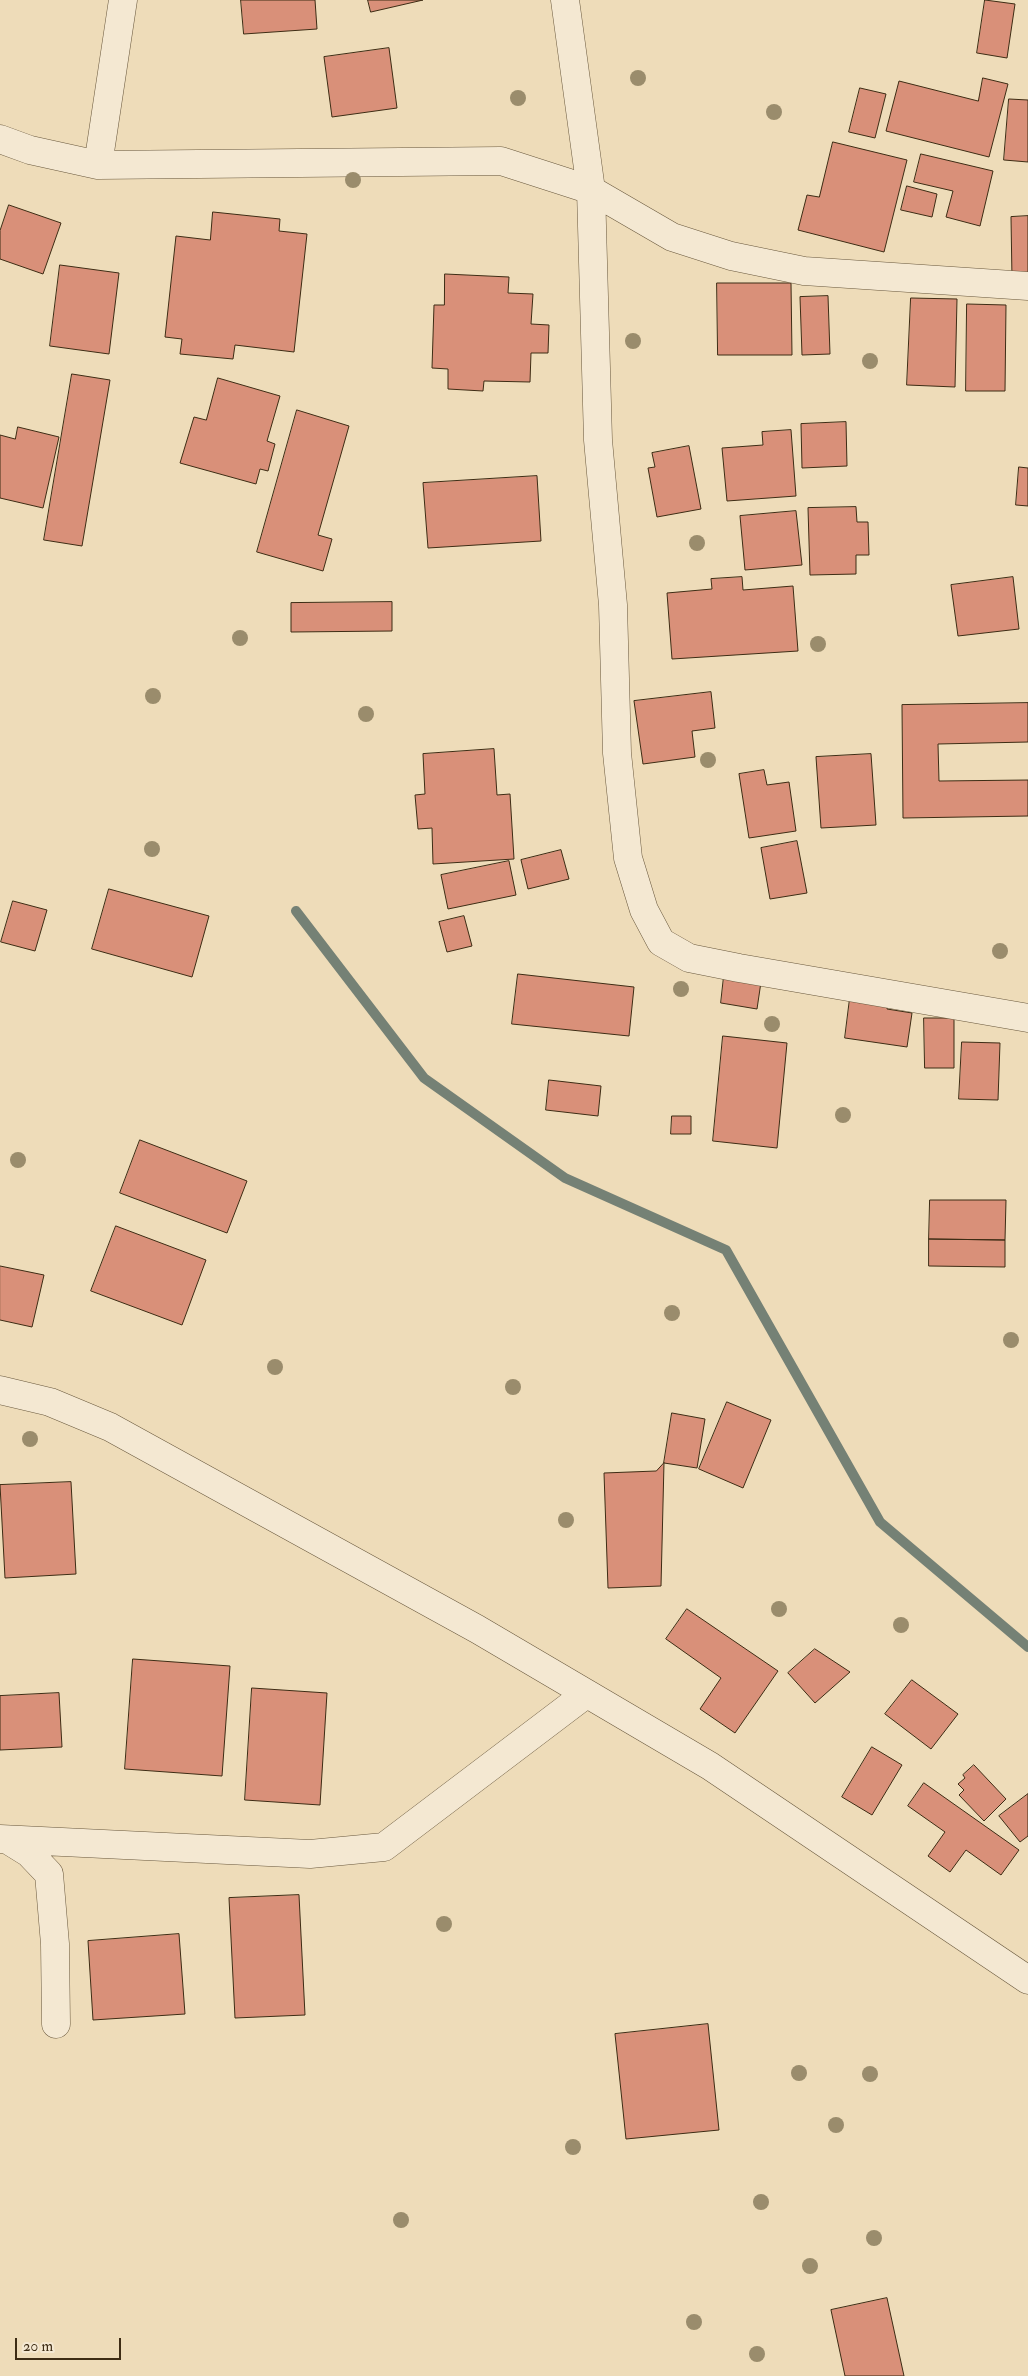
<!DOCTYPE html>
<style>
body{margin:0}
#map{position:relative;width:1028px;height:2376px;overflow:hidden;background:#eedcb9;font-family:"IM FELL Double Pica",serif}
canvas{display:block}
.scale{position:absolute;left:15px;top:2338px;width:106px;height:22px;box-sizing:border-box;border:2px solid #3d2c14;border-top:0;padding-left:6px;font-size:15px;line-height:18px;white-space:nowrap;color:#3d2c14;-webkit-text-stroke:4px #f4e8d2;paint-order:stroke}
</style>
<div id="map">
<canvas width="1028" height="2376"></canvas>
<div class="scale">20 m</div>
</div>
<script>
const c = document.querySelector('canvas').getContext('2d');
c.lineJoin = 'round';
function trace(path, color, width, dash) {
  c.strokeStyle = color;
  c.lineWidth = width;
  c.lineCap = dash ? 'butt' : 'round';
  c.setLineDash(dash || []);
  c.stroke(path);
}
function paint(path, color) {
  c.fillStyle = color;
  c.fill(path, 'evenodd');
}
const stream = new Path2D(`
 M296 911 424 1078 565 1178 726 1250 880 1522 1028 1647`);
const building = new Path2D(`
 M241 0H315L317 29 244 34Z
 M368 0H423L371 12Z
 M985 0 1015 4 1007 58 977 53Z
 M389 48 397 108 332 117 324 57Z
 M983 78 1008 84 989 157 886 131 899 81 978 101Z
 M860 88 886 94 875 138 849 132Z
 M1009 99 1028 100V162L1004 160Z
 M833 142 907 160 884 252 798 230 807 195 819 197Z
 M921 154 993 171 980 226 946 217 953 191 914 182Z
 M907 186 937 194 932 217 901 210Z
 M9 205 61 223 43 274 0 259V231Z
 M213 212 280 219 279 231 307 234 294 352 235 345 233 359 180 354 182 339 165 337 176 236 210 240Z
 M1028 216V279H1012L1011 217Z
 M60 265 119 273 109 354 50 346Z
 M445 274 509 277 508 293 533 294 531 324 549 325 548 353H531L530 382 484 381 483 391 448 389V369L432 368 434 305H444Z
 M717 283H791L792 355H718Z
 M828 296 830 354 802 355 800 297Z
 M911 298 957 299 955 387 907 385Z
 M967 304 1006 305 1005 391H966Z
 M72 374 110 380 82 546 44 540Z
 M218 378 280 396 267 441 275 444 268 471 260 469 256 484 180 463 194 417 206 420Z
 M297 410 349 426 318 535 332 539 323 571 257 552Z
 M846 422 847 466 802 468 801 424Z
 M18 427 59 437 43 508 0 498V435L15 439Z
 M791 430 796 496 727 501 722 448 763 445 762 432Z
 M689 446 701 509 657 517 648 468 655 467 652 453Z
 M1019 467 1028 468V506L1016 505Z
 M537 476 541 541 428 548 423 483Z
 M856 507 857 522H868L869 555H856V574L810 575 808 508Z
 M796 511 802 565 745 570 740 516Z
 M742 577 743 590 793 586 798 651 672 659 667 593 712 589 711 579Z
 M1013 577 1019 629 958 636 951 585Z
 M392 602V631L291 632V603Z
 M711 692 715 728 692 731 695 757 643 764 634 701Z
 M1028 703V742L938 744 939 781 1028 780V816L903 818 902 705Z
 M494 749 497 795 510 794 514 859 433 864 432 828 418 829 415 795 425 794 423 754Z
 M871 754 876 825 821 828 816 757Z
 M764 770 767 785 789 782 796 831 749 838 739 774Z
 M797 841 807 893 770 899 761 848Z
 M561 850 569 879 528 889 521 860Z
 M509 861 516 895 448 909 441 875Z
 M109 889 209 916 192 977 92 949Z
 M13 901 47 910 35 951 1 942Z
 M464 916 472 946 447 952 439 922Z
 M518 974 634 987 629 1036 512 1024Z
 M724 976 761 982 757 1009 721 1003Z
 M850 998 888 1003 887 1009 912 1013 907 1047 845 1038Z
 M924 1018H954V1068H925Z
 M723 1036 787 1043 777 1148 713 1141Z
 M962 1042 1000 1043 998 1100 959 1099Z
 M549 1080 601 1086 598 1116 546 1110Z
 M672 1116H691V1134H671Z
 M140 1140 247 1181 227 1233 120 1193Z
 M930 1200H1006L1005 1240 929 1239Z
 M116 1226 206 1260 182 1325 91 1291Z
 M929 1239 1005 1240V1267L929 1266Z
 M0 1266 44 1275 32 1327 0 1320Z
 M727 1402 771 1420 743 1488 699 1469Z
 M672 1413 705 1419 697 1468 664 1463Z
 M664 1463 661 1586 608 1588 604 1473 656 1471Z
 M71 1482 76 1574 5 1578 0 1485Z
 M687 1609 778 1671 735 1733 700 1709 721 1678 666 1639Z
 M815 1649 850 1672 815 1703 788 1673Z
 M133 1659 230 1666 222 1776 125 1769Z
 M912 1680 958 1714 931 1749 885 1714Z
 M252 1688 327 1693 320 1805 245 1800Z
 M59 1693 62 1747 0 1750V1696Z
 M872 1747 902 1765 872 1815 842 1797Z
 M974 1765 1006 1799 984 1821 959 1795 964 1790 958 1784 965 1778 963 1775Z
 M924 1783 1019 1850 1001 1875 966 1850 950 1872 928 1856 945 1832 908 1806Z
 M1028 1794V1836L1020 1842 999 1816Z
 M299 1895 305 2015 235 2018 229 1898Z
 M179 1934 185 2014 93 2020 88 1941Z
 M708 2024 719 2130 626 2139 615 2034Z
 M887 2298 904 2376H845L831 2310Z`);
const street = new Path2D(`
 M565 0 591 190 598 440 613 605 617 753 628 858 644 910 661 942 689 958 739 968 1028 1018
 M0 139 30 150 98 165 501 161 591 190 672 237 731 256 804 271 1028 286
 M98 165 123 0
 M0 1390 50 1402 110 1427 477 1629 710 1766 1028 1980
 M0 1839 310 1854 384 1847 586 1694
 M8 1840 29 1853 49 1874 55 1944 56 2024`);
const trees = [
 [638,78],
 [518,98],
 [774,112],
 [353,180],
 [633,341],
 [870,361],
 [697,543],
 [240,638],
 [818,644],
 [153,696],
 [366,714],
 [708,760],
 [152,849],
 [1000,951],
 [681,989],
 [772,1024],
 [843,1115],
 [18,1160],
 [672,1313],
 [1011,1340],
 [275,1367],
 [513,1387],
 [30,1439],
 [566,1520],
 [779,1609],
 [901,1625],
 [444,1924],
 [799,2073],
 [870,2074],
 [836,2125],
 [573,2147],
 [761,2202],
 [401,2220],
 [874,2238],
 [810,2266],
 [694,2322],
 [757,2354]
];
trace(stream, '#758175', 10);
paint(building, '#d99079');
trace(building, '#3d2c14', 1);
trace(street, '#69583d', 29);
trace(street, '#f4e8d2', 28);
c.fillStyle = '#9a8c6c';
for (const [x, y] of trees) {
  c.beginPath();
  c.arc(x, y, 8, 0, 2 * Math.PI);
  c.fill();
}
</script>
